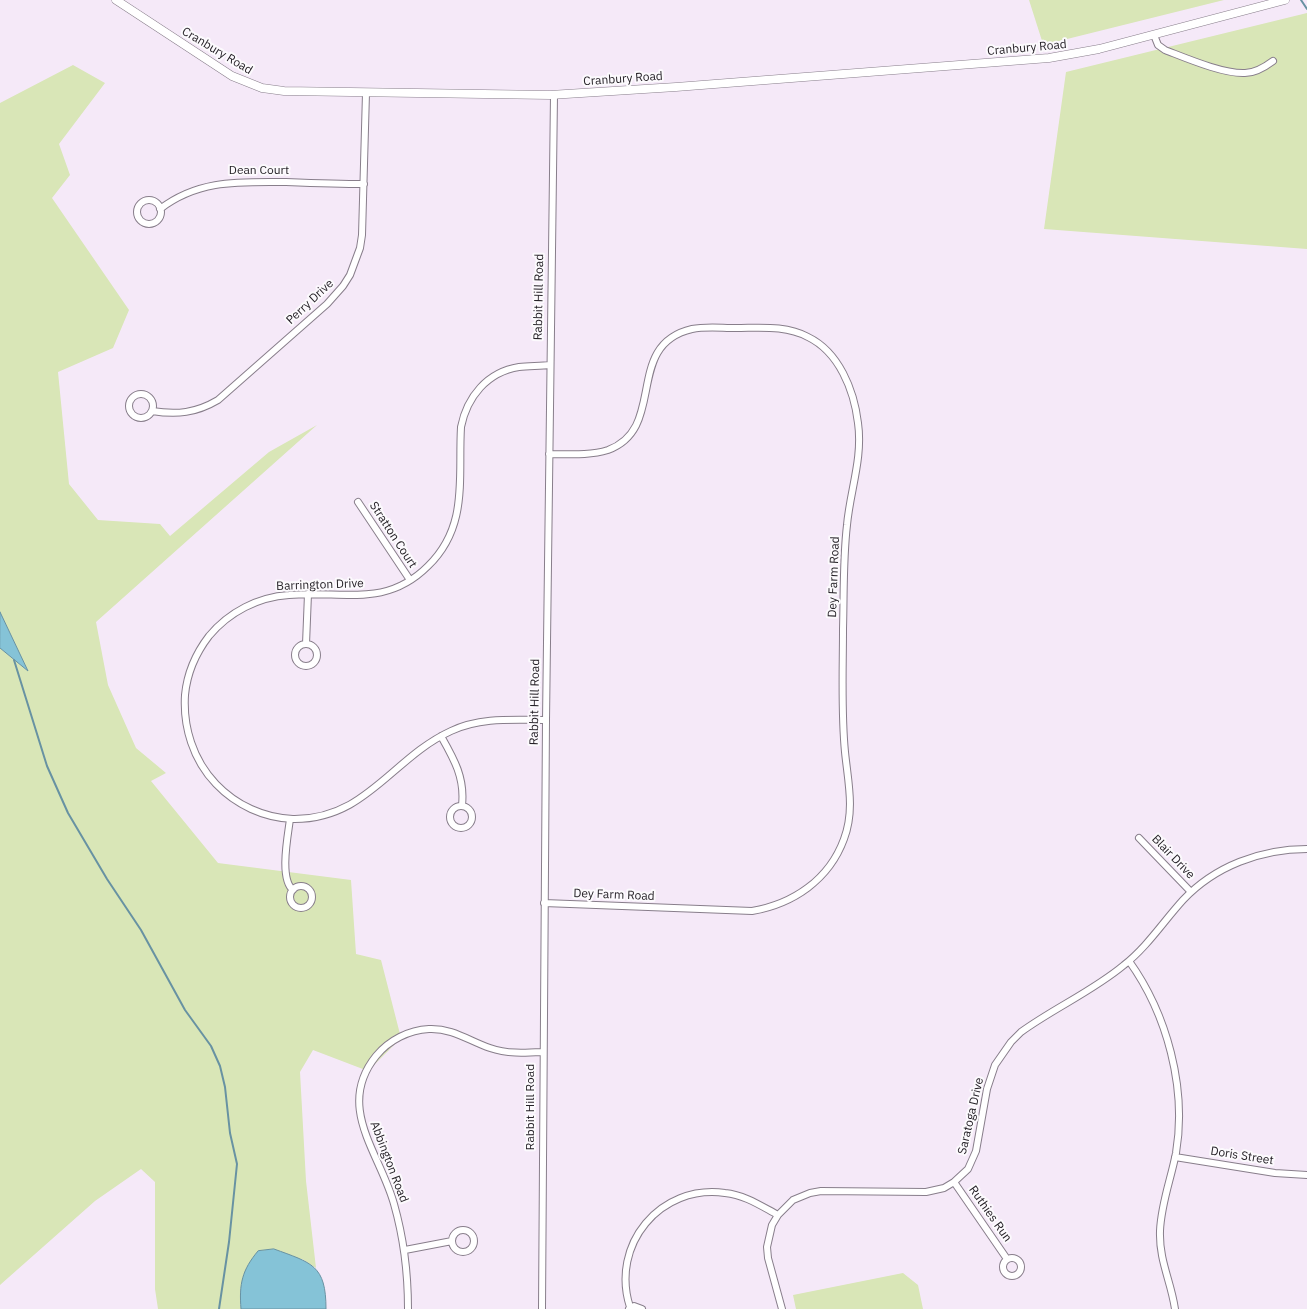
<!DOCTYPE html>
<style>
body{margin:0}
canvas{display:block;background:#f5e9f8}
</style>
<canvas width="1307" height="1309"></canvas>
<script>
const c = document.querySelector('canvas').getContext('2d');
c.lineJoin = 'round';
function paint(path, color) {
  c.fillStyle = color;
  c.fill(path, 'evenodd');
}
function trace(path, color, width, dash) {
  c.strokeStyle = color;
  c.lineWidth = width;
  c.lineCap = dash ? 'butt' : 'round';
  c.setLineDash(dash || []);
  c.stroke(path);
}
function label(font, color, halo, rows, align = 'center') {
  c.font = font + ' "IBM Plex Sans",sans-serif';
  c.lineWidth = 4;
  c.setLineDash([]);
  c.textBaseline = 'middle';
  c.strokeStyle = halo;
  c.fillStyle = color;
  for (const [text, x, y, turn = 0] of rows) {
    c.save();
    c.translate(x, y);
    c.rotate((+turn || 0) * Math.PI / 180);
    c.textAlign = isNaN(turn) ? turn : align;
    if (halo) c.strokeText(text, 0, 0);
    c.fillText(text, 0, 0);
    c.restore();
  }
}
const green = new Path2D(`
 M1029 0H1224L1051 43 1043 44Z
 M1307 13V249L1044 229 1066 72Z
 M73 65 105 83 59 144 70 175 52 198 129 310 113 348 58 372 69 484 98 520 160 524 170 536 269 452 317 425 96 622 108 685 136 748 166 773 151 781 218 863 351 880 356 954 381 960 401 1038 368 1071 313 1050 300 1072 306 1181 316 1268 302 1259 240 1291 241 1309H158L155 1289V1182L141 1169 95 1201 0 1285V648L27 670 0 612V103Z
 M903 1273 918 1285 923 1309H796L793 1295Z`);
const water = new Path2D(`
 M0 612 28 671 0 648Z
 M274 1249C312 1263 326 1265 326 1309H241C239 1284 242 1270 258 1251Z`);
const stream = new Path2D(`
 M1301 0 1307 9
 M14 660 47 766 68 813 107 879 141 930 185 1010 211 1046 220 1066 225 1087 230 1133 237 1164 229 1242 219 1309`);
const minor = new Path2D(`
 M1154 35 1158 45 1165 50C1186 58 1223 74 1245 73 1255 73 1265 67 1273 61
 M137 212a12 12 0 1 1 24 0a12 12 0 1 1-24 0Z
 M160 209C199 179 240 182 286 182 312 183 338 184 364 184
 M129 406a12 12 0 1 1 24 0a12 12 0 1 1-24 0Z
 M152 411C177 415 196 413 218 400L327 304 343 286 350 275 360 248 362 235 366 93
 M358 502 410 580
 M306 644 308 594
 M295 655a11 11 0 1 1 22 0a11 11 0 1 1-22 0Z
 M546 720C513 720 481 717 451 731 392 758 366 820 293 819 264 818 236 805 216 784 193 760 183 727 185 695 187 674 196 653 209 636 229 612 258 597 289 595 341 590 385 609 428 566 469 526 458 478 461 427 467 397 487 372 519 367 529 366 540 366 550 365
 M441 736C454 759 465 778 462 805
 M450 817a11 11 0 1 1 22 0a11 11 0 1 1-22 0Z
 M290 819C288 835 279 879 293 890
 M1139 838 1191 892
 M290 897a11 11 0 1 1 22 0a11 11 0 1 1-22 0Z
 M544 903 752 911C793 904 829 880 844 839 855 810 848 782 845 752 841 711 843 669 843 629 844 594 843 559 847 525 850 491 863 458 858 423 854 390 839 352 808 337 786 325 760 328 736 328 721 328 706 326 692 329 623 345 668 428 608 450 589 456 568 454 549 454
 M1129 961C1167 1014 1187 1088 1176 1153 1171 1179 1161 1204 1160 1231 1159 1261 1171 1281 1175 1309
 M1175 1157 1275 1173 1307 1175
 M954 1182 1007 1259
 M452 1241a11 11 0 1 1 22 0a11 11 0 1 1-22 0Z
 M405 1250 452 1241
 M1003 1267a9 9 0 1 1 18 0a9 9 0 1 1-18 0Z
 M630 1307C610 1245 660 1184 725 1193 745 1195 761 1206 778 1215
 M408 1309C408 1273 404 1239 394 1204 380 1153 335 1107 376 1056 389 1040 409 1030 429 1029 453 1028 469 1041 490 1048 507 1054 524 1053 542 1052
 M542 1309 546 720 554 95
 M629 1309 634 1306 642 1309
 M782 1309 768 1258 767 1247 772 1225 778 1215 793 1200 810 1193 821 1191 926 1192 944 1188 954 1182 968 1169 976 1151 987 1089 995 1065 1011 1042 1021 1032C1054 1008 1093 991 1124 965 1147 947 1163 922 1183 900 1215 866 1261 849 1307 849`);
const tertiary = new Path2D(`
 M116 0 232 76 262 88 284 91 550 95 676 87 1049 58 1099 49 1285 0`);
const streetNames = [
 ["Cranbury Road",1027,48,-5],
 ["Cranbury Road",217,51,31],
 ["Cranbury Road",623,79,-4],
 ["Dean Court",259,171],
 ["Rabbit Hill Road",539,297,-89],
 ["Perry Drive",310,302,-43],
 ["Stratton Court",393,535,57],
 ["Dey Farm Road",834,577,-88],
 ["Barrington Drive",320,585,-2],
 ["Rabbit Hill Road",535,702,-89],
 ["Blair Drive",1173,857,46],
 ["Dey Farm Road",614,895,2],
 ["Rabbit Hill Road",531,1107,-90],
 ["Saratoga Drive",971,1116,-77],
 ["Doris Street",1242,1156,9],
 ["Abbington Road",389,1162,69],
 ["Ruthies Run",990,1214,55]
];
paint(green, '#d9e6b7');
paint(water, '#85c3d7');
trace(water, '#6892a2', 1);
trace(stream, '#6892a2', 2);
trace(minor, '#887e8b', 8);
trace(tertiary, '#887e8b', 9);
trace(minor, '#fff', 6);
trace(tertiary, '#fff', 8);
label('12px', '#252127', '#fcfafd', streetNames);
</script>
